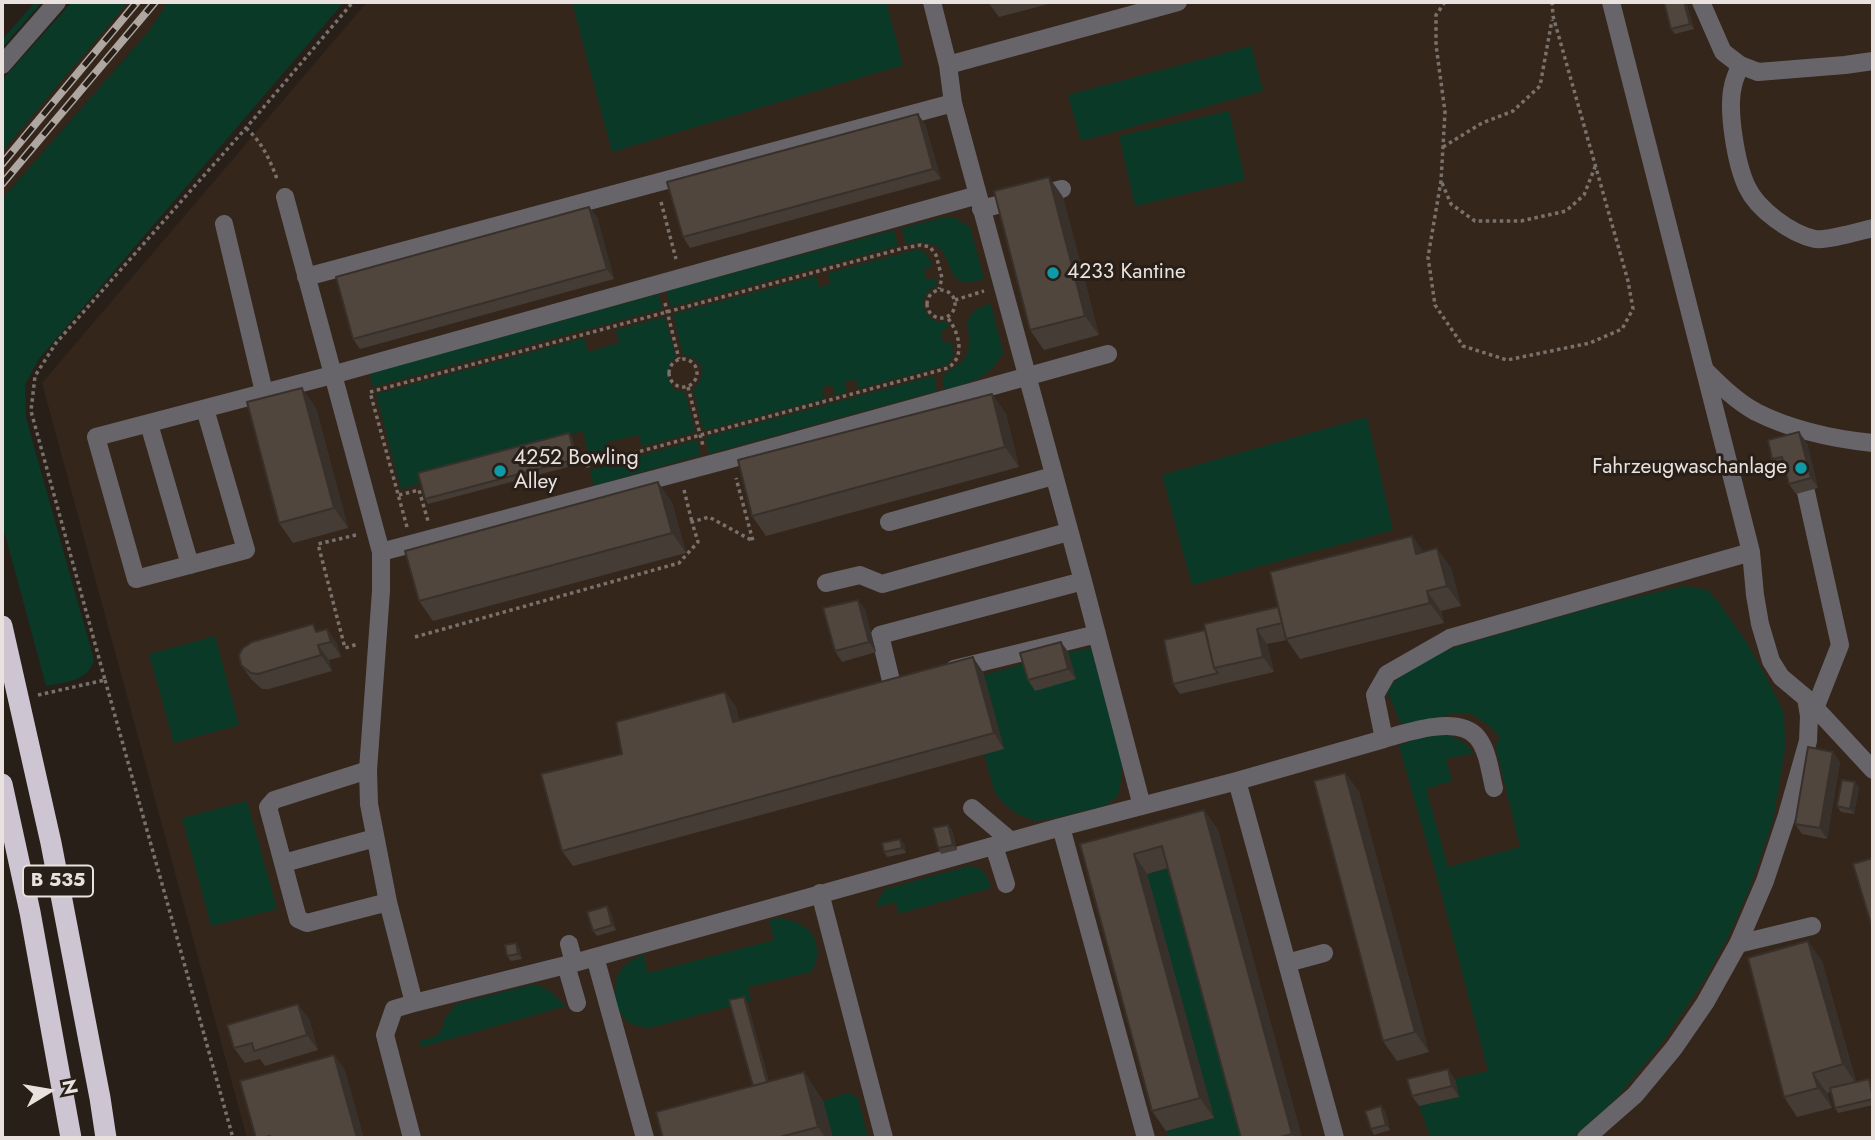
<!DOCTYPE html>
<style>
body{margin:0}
#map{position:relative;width:1875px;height:1140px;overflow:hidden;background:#281f18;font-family:Jost,sans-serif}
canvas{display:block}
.frame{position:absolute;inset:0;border:4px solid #e8e1dd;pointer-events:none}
.north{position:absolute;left:14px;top:1056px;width:70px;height:70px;-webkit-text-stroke:5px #281f18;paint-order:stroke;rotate:79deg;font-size:19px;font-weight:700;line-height:28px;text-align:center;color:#e8e1dd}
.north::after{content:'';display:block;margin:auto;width:24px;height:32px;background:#e8e1dd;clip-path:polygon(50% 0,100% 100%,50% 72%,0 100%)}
</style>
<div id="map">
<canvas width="1875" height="1140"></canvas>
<div class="frame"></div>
<div class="north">N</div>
</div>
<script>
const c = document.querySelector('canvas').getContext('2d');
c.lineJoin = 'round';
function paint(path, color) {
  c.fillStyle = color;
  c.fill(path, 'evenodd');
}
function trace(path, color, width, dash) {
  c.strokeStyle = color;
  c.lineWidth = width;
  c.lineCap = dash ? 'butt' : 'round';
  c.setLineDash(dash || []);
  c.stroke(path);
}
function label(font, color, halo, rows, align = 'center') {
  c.font = font + ' Jost,sans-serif';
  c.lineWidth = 6;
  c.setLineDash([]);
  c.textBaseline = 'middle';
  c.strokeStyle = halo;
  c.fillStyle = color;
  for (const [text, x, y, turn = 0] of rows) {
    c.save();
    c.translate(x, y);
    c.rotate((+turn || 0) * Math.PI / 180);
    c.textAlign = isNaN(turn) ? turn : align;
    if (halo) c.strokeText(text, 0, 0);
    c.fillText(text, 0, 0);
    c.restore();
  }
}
const built = new Path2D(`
 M128 2H168L149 31 2 199V152Z
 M367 2H1873V1138H247L42 383Z`);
const green = new Path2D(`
 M35 2H42L2 48V40Z
 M72 2H128L2 152V80Z
 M168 2H344L38 360 25 385 26 418 94 660C87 682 65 682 46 686L2 523V199L149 31Z
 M572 2H886L903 65 612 152Z
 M1251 46 1263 91 1081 141 1068 95Z
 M1229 111 1245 180 1135 206 1119 136Z
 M953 217 970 227 984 279C978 280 970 284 963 282 941 276 958 234 906 244L902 228 941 218Z
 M894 230 898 246 671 307 666 291Z
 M919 249C927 253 930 258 932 267L924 269 926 280 935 278 937 286C914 293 922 325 947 322L948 329 941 331 943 343 952 341 953 357 947 365 858 389 856 380 845 381 847 392 835 395 832 385 822 387 824 399 710 429H703L693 390C708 375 705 359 683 355L673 314 816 276 819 287 830 285 828 273Z
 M659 294 662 309 373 387 370 375 377 371Z
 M991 304 1003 353C988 379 972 382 945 390L942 378C948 369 961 366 966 356 977 331 952 314 991 304Z
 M665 317 676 358 670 362C667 376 667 392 685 392L695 432 642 447 639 435 607 442 610 456 590 462 583 431 417 476 419 484 401 489 376 394 584 338 588 352 619 343 616 330Z
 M934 376 937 391 709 454 705 437Z
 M1367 417 1393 530 1192 585 1162 475Z
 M697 440 701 455 594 486 590 470Z
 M1683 586 1708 590 1719 603 1747 643 1765 675 1784 713 1785 748 1773 821 1749 890 1728 937 1706 978 1662 1043 1615 1100 1572 1138H1431L1419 1106 1459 1097 1455 1079 1488 1071 1442 896 1399 746C1418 738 1442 728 1461 741 1466 744 1470 749 1474 753L1446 759 1452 781 1426 789 1448 867 1520 847 1496 748 1497 742 1500 738 1490 726 1471 714 1456 713 1423 722 1401 724 1387 691C1404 668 1431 656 1458 646L1601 605Z
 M215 636 239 725 174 743 149 654Z
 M1091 648 1121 757 1122 773 1118 796 1105 806 1055 818 1035 821 1017 814 1002 802 994 790 984 754 1004 748 984 675 1027 663 1036 690 1075 679 1068 652Z
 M247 801 277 909 211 926 182 818Z
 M969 866C983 867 987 875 991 888L898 914 896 902 877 907 878 900 885 889Z
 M1176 866 1249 1138H1168L1166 1131 1214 1118 1147 874Z
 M780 918C801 921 819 932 817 955 816 962 815 966 811 972L748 987 751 1001 653 1027C644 1027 634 1027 627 1021 613 1009 611 984 621 970 627 962 635 959 643 954L648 973 774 940 769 920Z
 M534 984 547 989 566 1006 422 1047 419 1041 437 1036 443 1027 445 1018 456 1004Z
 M845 1094H851L858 1098 868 1138H833L823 1101Z`);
const path = new Path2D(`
 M1445 2 1436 15V45L1445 112 1441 181 1428 257 1435 305 1463 346 1507 360 1590 343 1622 329 1633 309 1628 281 1553 16 1552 2
 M246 128C262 142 270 160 277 179
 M1443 147 1482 123 1513 111 1540 86 1552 20
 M1442 183 1451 204 1475 221H1521L1566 211 1584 195 1595 167
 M661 202 676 259
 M927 304a14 14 0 1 1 28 0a14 14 0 1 1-28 0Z
 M955 300 984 291
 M665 303 679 359
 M669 373a14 14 0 1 1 28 0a14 14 0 1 1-28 0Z
 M688 387 703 446
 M586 466 948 368C966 356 959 332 947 317
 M684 490 692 522
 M399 495 419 490 428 521
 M407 527 370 392 904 248 921 245 930 247 936 255 942 278 939 289
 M356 535 318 544 345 648 358 644
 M415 637 679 563 698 542 692 522 709 517 753 541 736 478
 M105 680 233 1138
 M38 695 105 680 31 411 35 376 56 343 246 128 353 2`);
const minor = new Path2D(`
 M932 2 948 65 953 103 1083 581 1142 806
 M1701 2 1723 52 1740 65 1758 72 1845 65 1873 61
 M2 65 57 2
 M948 65 1178 2
 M1740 65C1738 72 1734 79 1733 86 1727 110 1736 164 1747 187 1757 209 1791 234 1815 239 1826 241 1860 231 1873 228
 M285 197 381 552V591L368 770 369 804 388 902 414 1003 574 963 1061 827 1146 1138
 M981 209 1062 189
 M224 224 264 392
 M306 277 953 103
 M1705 370C1720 385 1736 401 1756 412 1792 430 1833 439 1873 443
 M205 409 246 550 136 579 96 437 332 375 978 195
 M149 424 190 565
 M1806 492 1840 645 1816 706
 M889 522 1053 476
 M381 552 730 459 1108 354
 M826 583 860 575 882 584 1068 532
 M954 669 1097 634
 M892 685 880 635 1083 581
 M1808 700 1873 770
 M1384 739C1407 732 1458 715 1477 737 1488 750 1490 772 1494 788
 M368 770 274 800 268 807 298 919 307 923 388 902
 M1237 781 1335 1138
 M972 808 1011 841
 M1061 827 1237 781 1384 739 1375 695 1387 674 1450 638 1751 552
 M994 846 1006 884
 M284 863 375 838
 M820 893 884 1138
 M569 944 574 963
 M1738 944 1812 926
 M595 957 645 1138
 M1287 963 1324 953
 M566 965 577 1003
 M412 1138 385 1035 394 1009 414 1003
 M1586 1138 1635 1095 1674 1048 1705 1003 1738 944 1765 881 1787 815 1808 741 1809 716 1806 698 1781 677 1771 661 1760 624 1755 595 1751 552 1611 2`);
const highway = new Path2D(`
 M2 626 51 843 100 1098 106 1138
 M2 784 30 912 71 1138`);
const rail = new Path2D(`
 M2 164 137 2
 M2 184 155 2`);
const wall = new Path2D(`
 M988 2H1056L999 17Z
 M1686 2 1694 29 1675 34 1671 29Z
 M925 124 941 179 690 248 683 237Z
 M1063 197 1099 335 1044 350 1030 330Z
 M597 217 614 279 360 349 353 339Z
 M992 394 1006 414 1019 467 766 536 752 516Z
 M316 408 348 528 293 543 279 523Z
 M569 433 572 438 579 464 428 504 425 499Z
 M1807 443 1818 488 1796 494 1789 484 1785 468 1780 470 1772 459Z
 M672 502 686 553 433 621 419 601Z
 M1412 536 1423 552 1451 568 1461 606 1441 611 1444 623 1300 659 1287 640 1267 644 1274 672 1180 694 1173 684 1205 630 1278 607Z
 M858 600 865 610 876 652 842 662 835 651Z
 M327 629 337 644 341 657 329 660 332 671 269 689H262L252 680 241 665 318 631Z
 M1061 642 1068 652 1076 679 1035 691 1028 680Z
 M983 672 1004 749 573 866 562 851 622 754 725 692 736 707 739 721Z
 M1833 752 1840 762 1827 839 1802 834 1795 824Z
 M1345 773 1359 792 1429 1052 1397 1061 1383 1041Z
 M1859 787 1854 814 1841 812 1837 806Z
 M1204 810 1218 830 1302 1138H1241L1168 868 1147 874 1214 1118 1166 1131 1152 1111 1080 844Z
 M948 825 952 830 957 850 941 854 938 848Z
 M900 839 904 844 906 853 887 857 884 852Z
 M610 911 616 930 597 936 593 931Z
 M516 943 519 948 522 959 511 961 507 956Z
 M1822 961 1856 1082 1872 1084 1873 1105 1838 1113 1835 1108 1831 1092 1827 1093 1832 1108 1797 1117 1784 1097Z
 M744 997 747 1002 769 1082 804 1072 823 1101 833 1138H663L753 1086Z
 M309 1019 318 1050 265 1066 260 1059 245 1063 234 1048Z
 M1455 1079 1459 1097 1419 1106 1412 1096Z
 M1385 1111 1390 1130 1374 1135 1371 1129Z`);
const shadedWall = new Path2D(`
 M1684 2H1686L1694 29 1690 24Z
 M918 114 925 124 941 179 933 169Z
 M1049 177 1063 197 1099 335 1085 316Z
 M589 207 597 217 614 279 607 269Z
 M302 388 316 408 348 528 334 508Z
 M992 394 1006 414 1019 467 1005 447Z
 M1799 432 1807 443 1818 488 1811 478Z
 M569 433 572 438 579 464 576 459Z
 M658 482 672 502 686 553 672 533Z
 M1412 536 1426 556 1416 554Z
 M1437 548 1451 568 1461 606 1447 586Z
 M1427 591 1441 611 1444 623 1430 603Z
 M858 600 865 610 876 652 869 642Z
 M327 629 337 644 341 657 331 642Z
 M1257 629 1267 644 1274 672 1263 657Z
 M1061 642 1068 652 1076 679 1068 669Z
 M318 645 329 660 332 671 321 655Z
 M973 657 983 672 1004 749 994 733Z
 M725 692 736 707 744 737 733 722Z
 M1833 752 1840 762 1827 839 1820 828Z
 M1345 773 1359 792 1429 1052 1415 1032Z
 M1855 782 1859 787 1854 814 1850 809Z
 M1204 810 1218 830 1302 1138H1295L1292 1134Z
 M948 825 952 830 957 850 953 845Z
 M900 839 904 844 906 853 902 848Z
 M1134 854 1147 874 1214 1118 1200 1098Z
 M607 906 610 911 616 930 612 925Z
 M1808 941 1822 961 1856 1084 1843 1064Z
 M516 943 519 948 522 959 518 954Z
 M744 997 747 1002 777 1113 774 1108Z
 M298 1004 309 1019 318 1050 307 1035Z
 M334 1055 345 1070 364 1138H357Z
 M1448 1069 1455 1079 1459 1097 1452 1086Z
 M804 1072 823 1101 833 1138H826L818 1127Z
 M1813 1073 1827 1093 1832 1108 1818 1088Z
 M1869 1079 1872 1084 1873 1099Z
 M1381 1106 1385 1111 1390 1130 1386 1125Z`);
const building = new Path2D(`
 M1664 2H1684L1690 24 1671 29Z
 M918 114 933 169 683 237 667 182Z
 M1049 177 1085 316 1030 330 994 191Z
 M589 207 607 269 353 339 336 277Z
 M302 388 334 508 279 523 247 402Z
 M992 394 1005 447 752 516 738 460Z
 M1799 432 1811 478 1789 484 1782 457 1772 459 1768 440Z
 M569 433 576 459 425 499 418 473Z
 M658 482 672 533 419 601 405 551Z
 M1412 536 1416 554 1437 548 1447 586 1427 591 1430 603 1286 639 1270 572Z
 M858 600 869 642 835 651 823 608Z
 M1278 607 1282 623 1257 629 1263 657 1214 668 1204 624Z
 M313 624 316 632 327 629 331 642 318 645 321 655 258 674 251 673 241 665 239 655 243 648 252 642Z
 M1205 630 1214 668 1218 673 1173 684 1164 640Z
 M1061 642 1068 669 1028 680 1020 653Z
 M973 657 994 733 562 851 541 774 622 754 616 722 725 692 733 722Z
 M1808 747 1833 752 1820 828 1795 824Z
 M1345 773 1415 1032 1383 1041 1314 781Z
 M1842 780 1855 782 1850 809 1837 806Z
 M1204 810 1292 1134 1277 1138H1241L1162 846 1134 854 1200 1098 1152 1111 1080 844Z
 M948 825 953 845 938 848 933 828Z
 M900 839 902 848 884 852 882 843Z
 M1873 858V927H1872L1853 864Z
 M607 906 612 925 593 931 587 912Z
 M1808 941 1843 1064 1813 1073 1818 1088 1784 1097 1748 958Z
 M516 943 518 954 507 956 505 945Z
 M744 997 767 1082 753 1086 729 1000Z
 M298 1004 307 1035 254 1051 252 1043 234 1048 227 1025Z
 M334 1055 357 1138H271L270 1136 261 1138H256L240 1081Z
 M1448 1069 1452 1086 1412 1096 1407 1079Z
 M804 1072 818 1127 776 1138H663L656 1112Z
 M1869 1079 1873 1099 1835 1108 1830 1088Z
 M1381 1106 1386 1125 1371 1129 1365 1111Z`);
const markers = [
 [1053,273,7,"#0f9aa8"],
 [1801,468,7,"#0f9aa8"],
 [500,471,7,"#0f9aa8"]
];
const shields = [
 [58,881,70]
];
const shieldNames = [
 ["B 535",58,881]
];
const poiNames = [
 ["4233 Kantine",1067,273],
 ["4252 Bowling",514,459],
 ["Alley",514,483],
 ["Fahrzeugwaschanlage",1787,468,"right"]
];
paint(built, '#35261b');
paint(green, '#0a3a27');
trace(path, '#79716b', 3.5, [3.5, 3.5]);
trace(minor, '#68656a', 18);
trace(highway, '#cdc6d2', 21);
trace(rail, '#ada6a1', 8);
trace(rail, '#281f18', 5, [16]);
paint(wall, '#453c35');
paint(shadedWall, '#38312b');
paint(building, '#50463e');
trace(building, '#38312b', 2);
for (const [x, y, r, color] of markers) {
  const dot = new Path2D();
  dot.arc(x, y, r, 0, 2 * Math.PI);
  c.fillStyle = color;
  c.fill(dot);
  trace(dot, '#281f18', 2.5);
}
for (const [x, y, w] of shields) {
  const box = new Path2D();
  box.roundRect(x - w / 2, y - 15.5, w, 31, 5);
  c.fillStyle = '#281f18';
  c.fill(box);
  trace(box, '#e8e1dd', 2);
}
label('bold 19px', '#e8e1dd', null, shieldNames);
label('21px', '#e8e1dd', '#281f18', poiNames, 'left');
</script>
